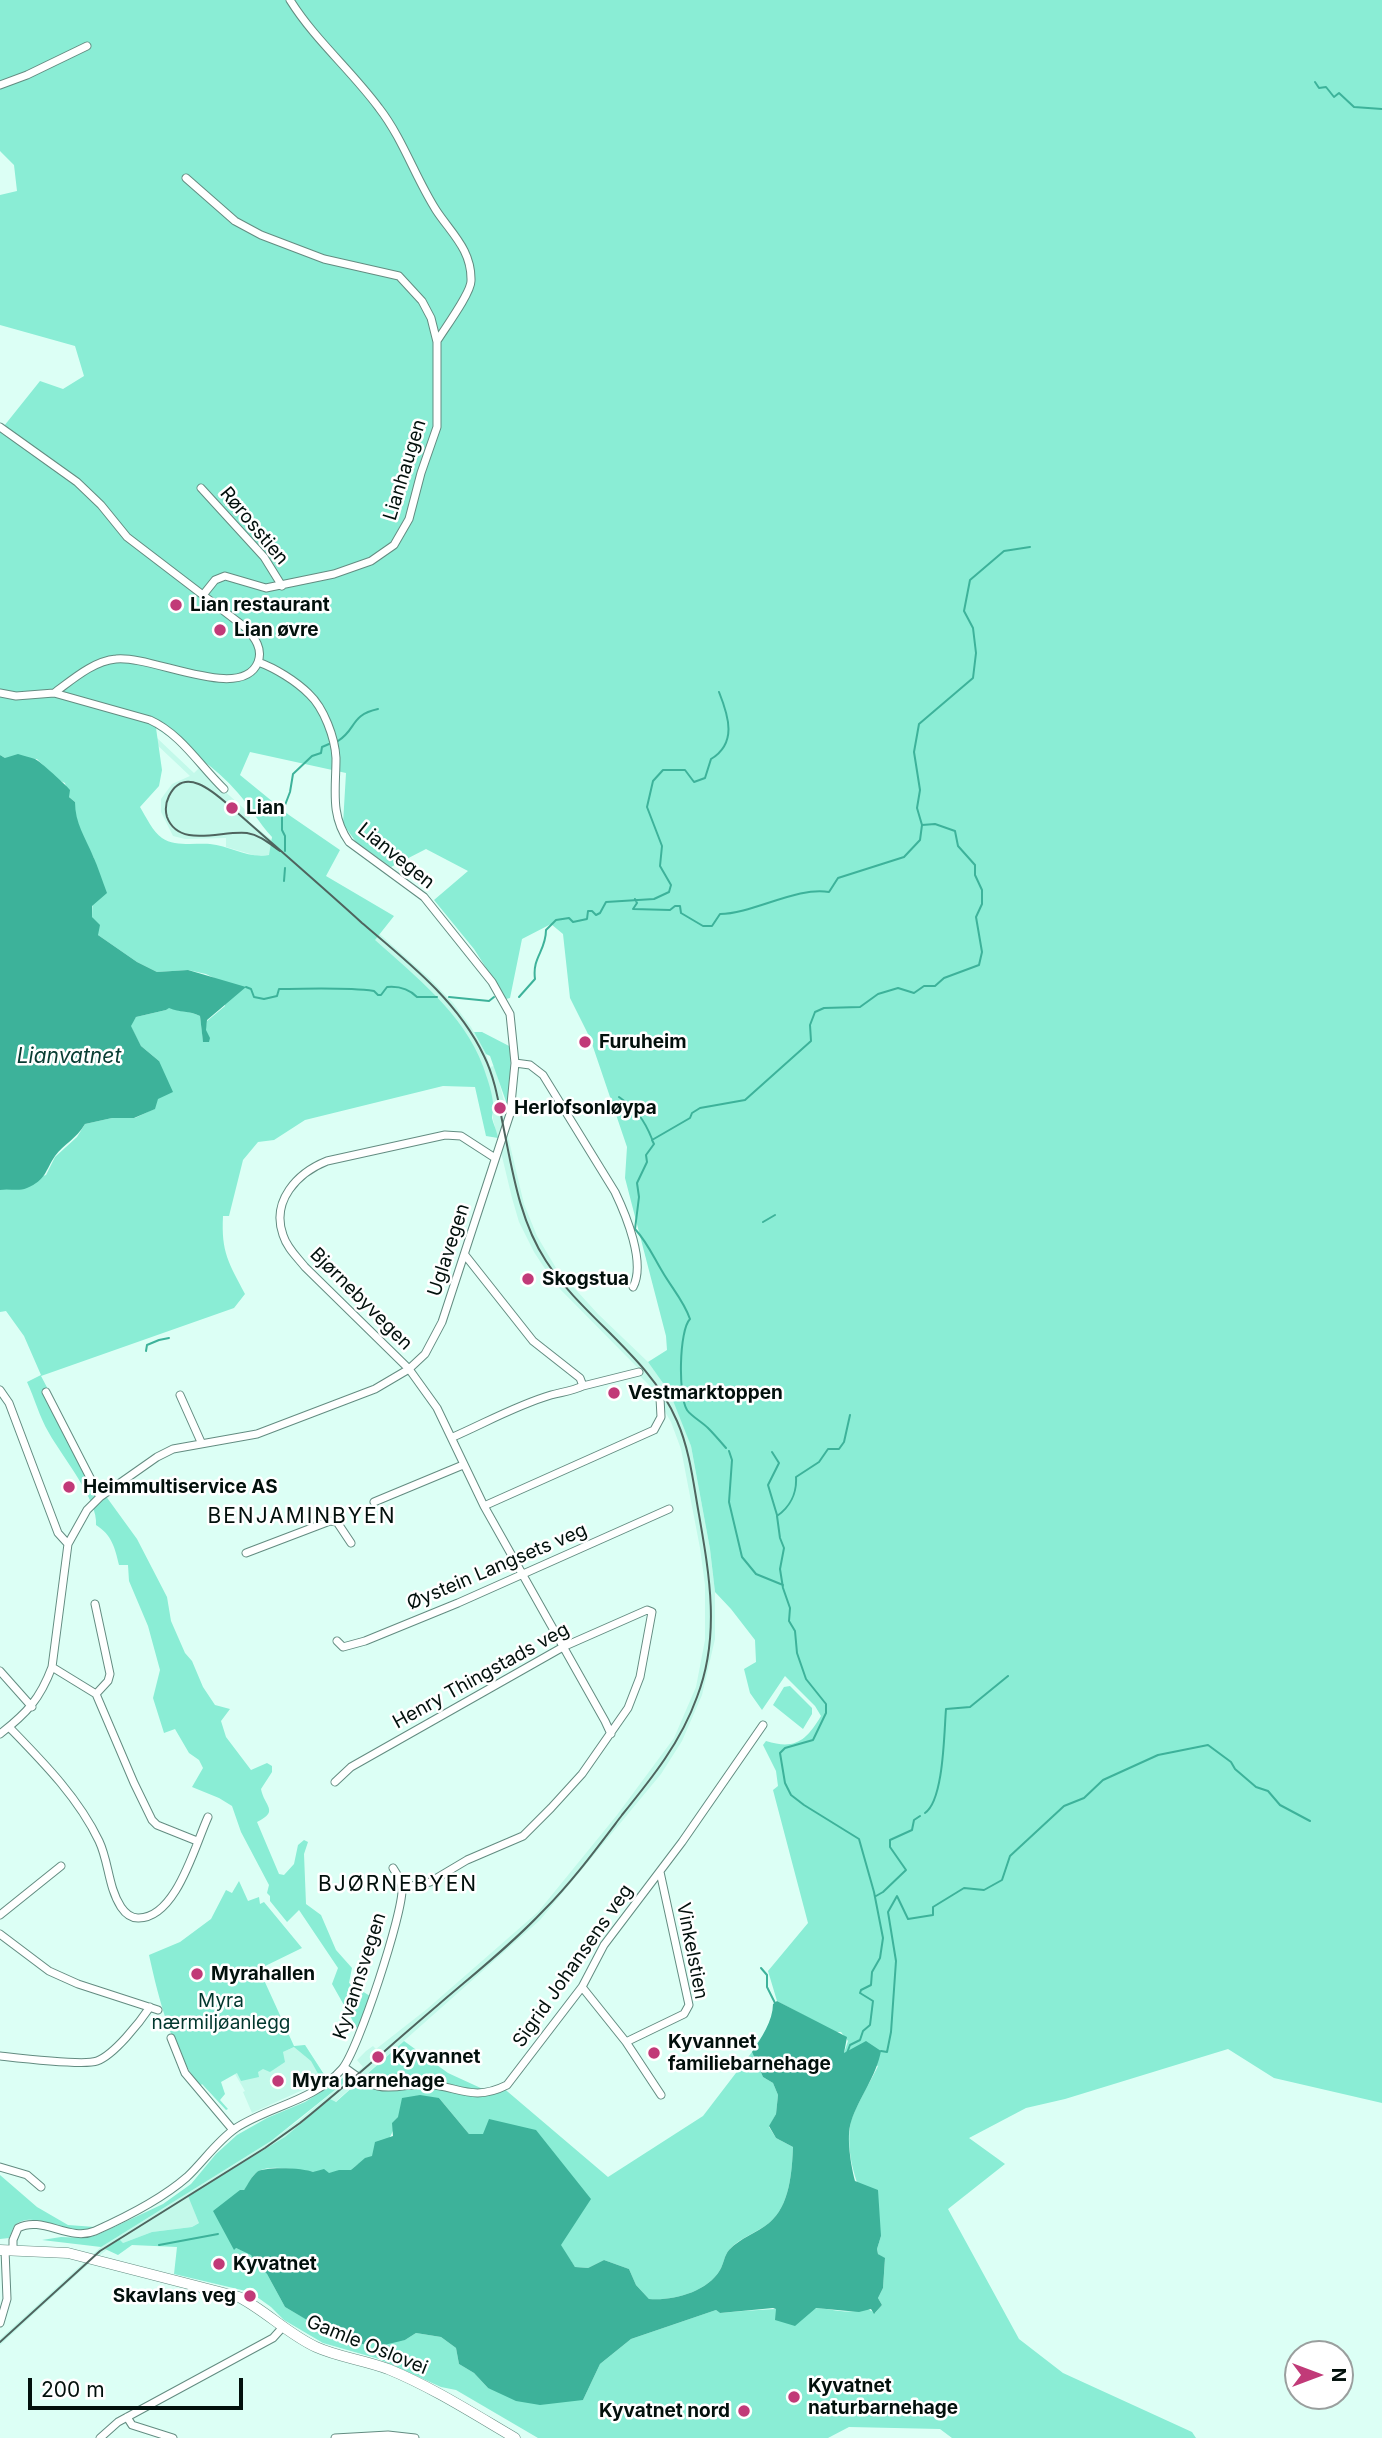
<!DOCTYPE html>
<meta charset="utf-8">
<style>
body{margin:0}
#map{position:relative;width:1382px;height:2438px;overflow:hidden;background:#dcfff5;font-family:Inter,sans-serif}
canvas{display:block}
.north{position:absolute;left:1284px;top:2340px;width:70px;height:70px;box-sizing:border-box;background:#fff;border:2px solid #9a9f9e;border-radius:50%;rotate:90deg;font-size:19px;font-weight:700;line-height:28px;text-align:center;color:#02100c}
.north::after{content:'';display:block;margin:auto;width:24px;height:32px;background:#c13a78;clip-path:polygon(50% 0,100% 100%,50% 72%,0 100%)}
.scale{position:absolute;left:28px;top:2378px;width:215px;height:32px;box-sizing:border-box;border:4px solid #02100c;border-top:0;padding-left:9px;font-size:21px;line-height:24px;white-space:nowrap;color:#02100c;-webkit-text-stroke:5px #fff;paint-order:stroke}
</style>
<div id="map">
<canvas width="1382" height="2438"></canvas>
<div class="north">N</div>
<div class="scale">200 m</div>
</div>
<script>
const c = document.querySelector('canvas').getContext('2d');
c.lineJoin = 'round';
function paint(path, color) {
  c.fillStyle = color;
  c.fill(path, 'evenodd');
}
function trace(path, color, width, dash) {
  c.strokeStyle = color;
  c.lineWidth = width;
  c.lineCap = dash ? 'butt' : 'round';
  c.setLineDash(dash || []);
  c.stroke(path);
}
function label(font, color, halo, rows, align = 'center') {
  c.font = font + ' Inter,sans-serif';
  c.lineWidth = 5;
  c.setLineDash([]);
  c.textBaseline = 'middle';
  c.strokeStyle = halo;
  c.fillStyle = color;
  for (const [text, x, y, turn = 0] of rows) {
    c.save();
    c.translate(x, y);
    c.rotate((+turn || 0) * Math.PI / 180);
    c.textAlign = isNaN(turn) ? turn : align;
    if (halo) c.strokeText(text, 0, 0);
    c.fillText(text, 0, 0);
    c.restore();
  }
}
const built = new Path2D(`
 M157 738 194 773 199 768 251 815 248 821 291 855 430 979 453 1003 471 1027 486 1054 490 1067 494 1066 497 1074 504 1101 500 1103 524 1204 537 1236 556 1268 598 1314 648 1362 670 1393 682 1418 691 1446 710 1549 715 1592V1639L702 1695 682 1741 661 1774 540 1920 200 2222 192 2227 152 2232 123 2243 119 2240 84 2268 0 2345V2339L101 2247 271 2141 299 2120 363 2067 357 2060 366 2051 373 2046 376 2049 427 2009 538 1912 617 1815 674 1738 696 1687 705 1640V1585L700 1548 681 1449 671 1422 656 1396 650 1390V1386L640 1376 639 1369 555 1284 534 1252 519 1222 512 1198 493 1119 490 1090 482 1064 276 854 257 856 226 847V838L185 839 173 836 161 812V799L172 784 190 776 154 742Z
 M305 2045 325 2076 309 2087 252 2113 243 2092 245 2091 235 2074 294 2047Z`);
const green = new Path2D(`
 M0 0H1382V2103L1274 2078 1228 2049 1065 2099 1026 2108 969 2138 1005 2164 948 2209 1019 2339 1063 2373 1192 2432 1196 2438H952L940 2429 849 2427 828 2438H538L456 2390 441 2387 379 2359 323 2343 284 2320 271 2307 250 2292 174 2274 177 2247 132 2245 118 2255 105 2249 119 2239 123 2243 152 2232 192 2227 199 2223 188 2196 285 2137 330 2099 336 2102 404 2041 448 2073 485 2090 501 2086 608 2177 703 2116 752 2052 763 2077 773 2083 778 2095 776 2114 769 2127 776 2138 793 2147C792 2171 790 2206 769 2223 757 2233 740 2237 729 2250 724 2256 724 2263 720 2270 707 2292 673 2301 649 2299L636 2285 629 2269 604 2260 588 2268 575 2267 483 2134H469L439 2098 398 2117C393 2134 386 2148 370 2158 363 2162 356 2164 351 2171 342 2170 338 2173 329 2173 313 2174 273 2162 259 2171 251 2175 251 2182 246 2188 242 2192 233 2196 228 2200L236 2248 251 2254 254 2261 267 2274 285 2307 304 2318 376 2342 405 2340 416 2333 441 2337 456 2348 459 2364 474 2373 488 2388 583 2400 600 2364 631 2339 716 2310 720 2313C751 2310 782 2308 813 2308 830 2308 851 2316 866 2308L875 2313 882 2305 878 2298 883 2288 885 2259 878 2254 877 2249 881 2236C864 2200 845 2167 850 2126 852 2112 871 2081 878 2066L844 2053 848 2041 841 2032H835L777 2001 768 1971 808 1923 773 1790 778 1786 776 1771 763 1745 766 1741C795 1750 806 1741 821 1716L815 1706 785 1676 762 1710 750 1693 744 1669 756 1662 755 1640 731 1609 715 1592 710 1549 691 1446 670 1393 648 1362 667 1350 666 1336 625 1178 627 1147 590 1038 570 998 563 934 551 924 522 939 510 998 506 999 474 949 434 900 468 871 426 849 391 867 356 842 343 824 346 773 250 752 240 775 289 815 340 850 326 876 394 916 375 940C415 976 464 1014 483 1066 487 1078 492 1091 493 1103 494 1108 492 1115 492 1118 493 1123 497 1131 498 1138L486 1136 475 1087 443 1086 305 1120 274 1140 258 1142 243 1160 229 1216H223C221 1253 229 1263 245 1294L234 1308 41 1376 100 1488 137 1539 167 1597 171 1621 185 1653 192 1661 203 1687 215 1705 230 1709 221 1721 226 1737 251 1770 267 1763 272 1766V1772L261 1789C264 1806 280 1811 257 1822L279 1874 284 1875 294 1864 298 1845 304 1840 308 1842 304 1854 306 1904 321 1915 336 1950 352 1968 349 1983 370 1996 358 2030 332 1984 338 1968 299 1910 287 1922 270 1901V1896L267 1893 269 1885 241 1832 232 1806 219 1798 192 1787 203 1768 199 1760 189 1753 175 1729 164 1733 153 1698 160 1670 148 1626 129 1581 128 1565H119C115 1548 112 1535 96 1525 99 1501 61 1455 49 1433 39 1416 35 1399 27 1382L41 1375 24 1336 6 1311 0 1312V1190L46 1175 55 1157 77 1137 85 1124 112 1118H135L154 1109 159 1061 141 1046 130 1025 136 1017 166 1010 169 1007C180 1013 189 1010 200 1016L203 1041 207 1021 225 1006 222 982 206 974 188 970 157 972 137 962 98 935 92 917 94 858 82 836 75 814V802L68 796 65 783 56 779 37 759 5 758 0 755V423L4 426 40 381 63 389 84 376 75 346 0 325V195L17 191 14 165 0 151ZM156 728C185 748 215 766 238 793 250 807 259 823 272 837L269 855C249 859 230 846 210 844 196 843 175 847 162 838 153 832 146 817 140 807L159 786 162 770Z
 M474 1032H482L511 1047 509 1110 490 1056 486 1054Z
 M790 1686 812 1708V1714L803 1729 773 1705 784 1687Z
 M239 1881 248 1901 259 1897 260 1904 264 1902 302 1948 259 1969 294 2046 305 2045 325 2076 321 2079 311 2061 294 2047 283 2052 285 2062 270 2072 263 2069 258 2072 259 2077 241 2081 237 2073 221 2082 225 2094 220 2100 228 2109 226 2110 202 2084 200 2086C171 2049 159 2000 149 1955L180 1942 211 1919 226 1890 232 1893Z
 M343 2078H350L271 2141 101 2247 42 2240 61 2237 85 2238 97 2235 163 2204 191 2184 216 2154 237 2135 267 2118 305 2102Z
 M0 2175 37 2207 68 2225 95 2227C69 2239 34 2207 14 2226L9 2238 0 2239Z`);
const water = new Path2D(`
 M18 754C23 756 30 757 35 759 40 761 67 786 70 790L69 797 75 802C75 823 85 837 93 856 98 867 102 880 107 893L92 906V917L100 925 98 935 137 962 157 972 188 970 246 987 207 1020 206 1030 210 1038 209 1042H203L200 1016C189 1010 180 1013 169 1008L166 1010 136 1017 131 1026 141 1046 159 1061 173 1092 158 1099 155 1109 134 1118H112L85 1124C76 1139 64 1144 55 1156 45 1171 46 1180 27 1188 17 1192 10 1188 0 1190V755L5 758Z
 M777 2001 847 2037 844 2053 866 2041 881 2051C876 2077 859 2097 851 2122 846 2137 851 2166 855 2181L878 2190 881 2236 877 2249 878 2254 885 2258 883 2288 878 2298 882 2305 874 2314 871 2309 859 2312 816 2308 795 2326 775 2320 776 2309 773 2308 720 2313 716 2310 631 2339 600 2364 583 2400 540 2405 516 2401 488 2388 474 2373 459 2364 456 2348 441 2337 416 2333 405 2340 380 2346 376 2342 356 2345 329 2333 285 2307 267 2274 254 2261 251 2255 236 2248 234 2250 213 2211 240 2190H244C249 2183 251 2177 257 2172 264 2166 305 2168 313 2172L324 2169 329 2173 339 2170H351L365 2158 372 2156 375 2142 393 2136 392 2123 398 2117 402 2098 420 2095 439 2098 469 2134H483L489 2119 536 2130 591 2199 561 2245 575 2267 588 2268 604 2260 629 2269 636 2285 649 2299C673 2301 707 2292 720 2270 724 2263 724 2256 729 2250 740 2238 757 2233 769 2223 790 2206 792 2171 793 2147L776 2138 769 2126 776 2114 778 2095 773 2083 763 2077 752 2052C761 2038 773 2021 773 2004Z`);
const stream = new Path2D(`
 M1315 82 1319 88 1326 87 1334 97 1339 93 1354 107 1382 109
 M338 741C357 729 350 715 378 709
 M285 851V836L282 830V813L290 792 293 774 312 756 321 753 322 747 329 744
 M284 881 285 868
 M635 899 637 903 633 909 670 910 675 906H680L681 913 703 926H712L720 914C752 914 798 886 829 892L838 878 904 857 920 840 922 825 917 808 920 790 914 752 919 724 973 678 976 653 973 628 964 611 970 580 1004 551 1030 547
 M246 987 251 989 254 997 264 999 277 996 279 989C310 989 344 987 374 991L378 995H381L387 987C398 986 409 989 417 997H437
 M449 997 489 1001 494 997
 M519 997 535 979C532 957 546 951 546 930L556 920 569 918 573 922 587 919 588 911H592L596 915 600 913 606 902 654 899 669 892 671 885 660 866 662 846 647 807 653 781 663 770H685L694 782 705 778 711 759C737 743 729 717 719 692
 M619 1097C636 1109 644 1119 652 1139
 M763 1222 775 1215
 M146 1351 147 1345 159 1340 169 1338
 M726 1448C720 1441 714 1434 708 1428 702 1422 691 1416 687 1410 678 1396 679 1330 690 1319 684 1301 671 1287 662 1271 653 1256 647 1242 635 1229L639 1197 637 1183 647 1162 646 1155 654 1144 652 1140 690 1118 692 1113 700 1108 745 1100 811 1041 810 1025 815 1012 824 1008 860 1007 878 994 898 988 914 993 924 986H935L944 978 979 965 982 952 976 917 982 904V890L975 875V865L958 846 955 831 935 824 922 825
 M729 1451 732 1460 729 1502 742 1557 756 1574 783 1585
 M772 1452 779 1463 768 1485 777 1515
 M925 1813C944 1800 944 1732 946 1709L970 1707 1008 1676
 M876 1896 883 1892 906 1870 890 1847V1840L912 1830 914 1820 920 1816
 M761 1968 767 1975V1987L775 2003
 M881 2051 887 2052 891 2032 896 1961 888 1912 897 1896 908 1919 933 1915V1907L964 1888 984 1890 1002 1880 1010 1856 1064 1806 1084 1798 1103 1780 1158 1755 1208 1745 1231 1762 1235 1769 1256 1787 1268 1791 1280 1805 1310 1821
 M847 2053 850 2045 860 2040 863 2031 870 2025 873 2001 860 1993 861 1990 871 1985 872 1972 880 1958 883 1938 874 1892 859 1839 804 1805 791 1795 785 1783 780 1753 785 1748 813 1740 826 1713V1704L806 1679 797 1653 795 1631 789 1621 790 1608 783 1588 780 1569 784 1548 780 1538 777 1516C790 1507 797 1493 796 1477L819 1462 828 1449H839L844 1442 850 1415
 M159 2245 218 2234`);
const street = new Path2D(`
 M290 0C315 40 351 70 379 108 403 139 415 177 436 210 451 233 472 250 471 281 471 293 445 328 437 341
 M0 85 27 75 87 46
 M186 178 235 221 261 235 324 259 399 276 422 301 431 318 437 342V427L421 473 409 519 394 545 371 561 334 574 266 588 225 576 215 580 203 595
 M0 427 77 482 101 505 127 537 246 628C255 638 263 649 258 662 242 703 152 655 116 659 93 661 72 680 54 693
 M201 488 264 557 282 586
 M258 662C275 668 296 681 309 694 324 708 335 738 336 758 336 790 330 815 349 842L424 897 492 982 510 1014 515 1063
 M0 693 16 696 54 693 150 720C181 734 200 766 224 789
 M495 1158 461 1136 445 1135 327 1161C297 1173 271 1201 283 1235 287 1248 297 1257 305 1267L409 1369 437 1408 484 1506 605 1721 611 1734
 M465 1255 533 1341 580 1378 583 1386 639 1372
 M0 1390 9 1403 58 1533 68 1544
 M46 1392 100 1497
 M180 1395 201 1442
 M453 1437C485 1423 517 1405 551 1395 562 1392 572 1391 583 1386
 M374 1502 463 1465
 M484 1506 654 1430 661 1417 660 1398
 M246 1553 330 1521 337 1522 351 1543
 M95 1604 110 1674 108 1681 96 1694
 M337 1641 343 1647 365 1641 458 1603 669 1509
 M52 1667 96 1694 134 1783 152 1820 157 1825 197 1841
 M0 1671 32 1707
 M9 1727C42 1761 78 1797 99 1841 109 1862 108 1887 121 1907 125 1913 131 1918 138 1918 176 1919 195 1845 208 1817
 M0 1734C27 1713 40 1699 52 1667L68 1544 87 1510 100 1497 157 1457 173 1449 257 1434 375 1389 409 1369 425 1354 442 1322 510 1114 515 1063 530 1065 543 1075 615 1192C626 1215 646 1263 633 1287
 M335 1782 351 1767 563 1647 647 1610 652 1612 640 1677 628 1708 582 1774 551 1808 523 1836 467 1860 430 1882 402 1888
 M0 1915 61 1866
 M0 1934 49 1971 78 1984 158 2010
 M582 1987 626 2042 661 2095
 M171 2038 185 2073 233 2130
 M626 2042 684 2014 689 2005 660 1872
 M0 2056C18 2058 84 2066 97 2061 114 2055 140 2022 150 2007
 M344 2067C355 2075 365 2083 378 2086 394 2090 411 2083 427 2084 460 2087 473 2102 507 2085L582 1987 604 1945 682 1842 763 1725
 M0 2167 27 2175 41 2187
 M13 2250V2240L18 2228C42 2215 69 2242 95 2231 124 2218 163 2198 187 2177 203 2162 217 2141 236 2128 270 2106 314 2101 342 2069 358 2051 404 1911 402 1888 401 1881 397 1874 393 1868
 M0 2323 7 2299 5 2250
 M127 2417 132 2425 173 2438
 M100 2438 118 2422 273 2338 282 2328
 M335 2438 388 2435 415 2438`);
const secondary = new Path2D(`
 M0 2250 68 2253 239 2297C266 2311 288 2334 316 2347 338 2357 364 2360 388 2369 432 2387 474 2414 515 2438`);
const tram = new Path2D(`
 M0 2342 100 2251 265 2148 300 2123C347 2085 392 2044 438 2005 474 1974 511 1945 543 1911 572 1882 597 1848 622 1815 652 1778 681 1742 697 1697 721 1635 709 1572 698 1509 693 1480 689 1448 677 1421 649 1356 584 1319 546 1261 519 1220 512 1168 502 1120 498 1099 494 1076 484 1056 458 1001 408 962 362 923 319 884 275 846 232 808 216 794 185 764 169 796 166 802 165 810 167 817 179 849 222 830 247 833 260 835 270 844 280 851`);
const markers = [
 [176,605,7,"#c13a78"],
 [220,630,7,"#c13a78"],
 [232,808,7,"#c13a78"],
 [585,1042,7,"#c13a78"],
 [500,1108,7,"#c13a78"],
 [528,1279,7,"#c13a78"],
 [614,1393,7,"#c13a78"],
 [69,1487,7,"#c13a78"],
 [197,1974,7,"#c13a78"],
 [654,2053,7,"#c13a78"],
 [378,2057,7,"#c13a78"],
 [278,2081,7,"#c13a78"],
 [219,2264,7,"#c13a78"],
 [250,2296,7,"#c13a78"],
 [794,2397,7,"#c13a78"],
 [744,2411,7,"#c13a78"]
];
const streetNames = [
 ["Lianhaugen",405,470,-73],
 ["Rørosstien",254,526,50],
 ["Lianvegen",396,856,39],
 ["Uglavegen",449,1250,-72],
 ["Bjørnebyvegen",361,1299,45],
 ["Øystein Langsets veg",497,1567,-23],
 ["Henry Thingstads veg",481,1676,-29],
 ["Vinkelstien",692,1951,79],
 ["Sigrid Johansens veg",573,1966,-55],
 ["Kyvannsvegen",360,1976,-72],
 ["Gamle Oslovei",367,2345,22]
];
const poiNames = [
 ["Lian restaurant",190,605],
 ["Lian øvre",234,630],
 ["Lian",246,808],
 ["Furuheim",599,1042],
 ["Herlofsonløypa",514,1108],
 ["Skogstua",542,1279],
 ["Vestmarktoppen",628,1393],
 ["Heimmultiservice AS",83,1487],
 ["Myrahallen",211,1974],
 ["Kyvannet",668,2042],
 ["familiebarnehage",668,2064],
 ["Kyvannet",392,2057],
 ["Myra barnehage",292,2081],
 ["Kyvatnet",233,2264],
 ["Skavlans veg",236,2296,"right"],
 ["Kyvatnet",808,2386],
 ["naturbarnehage",808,2408],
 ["Kyvatnet nord",730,2411,"right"]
];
const parkNames = [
 ["Myra",221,2001],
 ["nærmiljøanlegg",221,2023]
];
const waterNames = [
 ["Lianvatnet",69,1057]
];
const neighbourhoodNames = [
 ["BENJAMINBYEN",302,1517],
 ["BJØRNEBYEN",398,1885]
];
paint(built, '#c3f9ea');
paint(green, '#8aedd5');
paint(water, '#3db29a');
trace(stream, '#3db29a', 2);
trace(street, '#638c81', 9);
trace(secondary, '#638c81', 11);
trace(street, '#fff', 7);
trace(secondary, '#fff', 10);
trace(tram, '#4e645e', 2);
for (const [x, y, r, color] of markers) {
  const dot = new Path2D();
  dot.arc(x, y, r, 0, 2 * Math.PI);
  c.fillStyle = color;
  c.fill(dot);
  trace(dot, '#fff', 2.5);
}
label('19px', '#02100c', '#fff', streetNames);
label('bold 19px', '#02100c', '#fff', poiNames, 'left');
label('19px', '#01372e', '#fff', parkNames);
label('italic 21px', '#083d33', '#fff', waterNames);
c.letterSpacing = '2px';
label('21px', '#02100c', '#fff', neighbourhoodNames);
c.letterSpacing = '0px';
</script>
